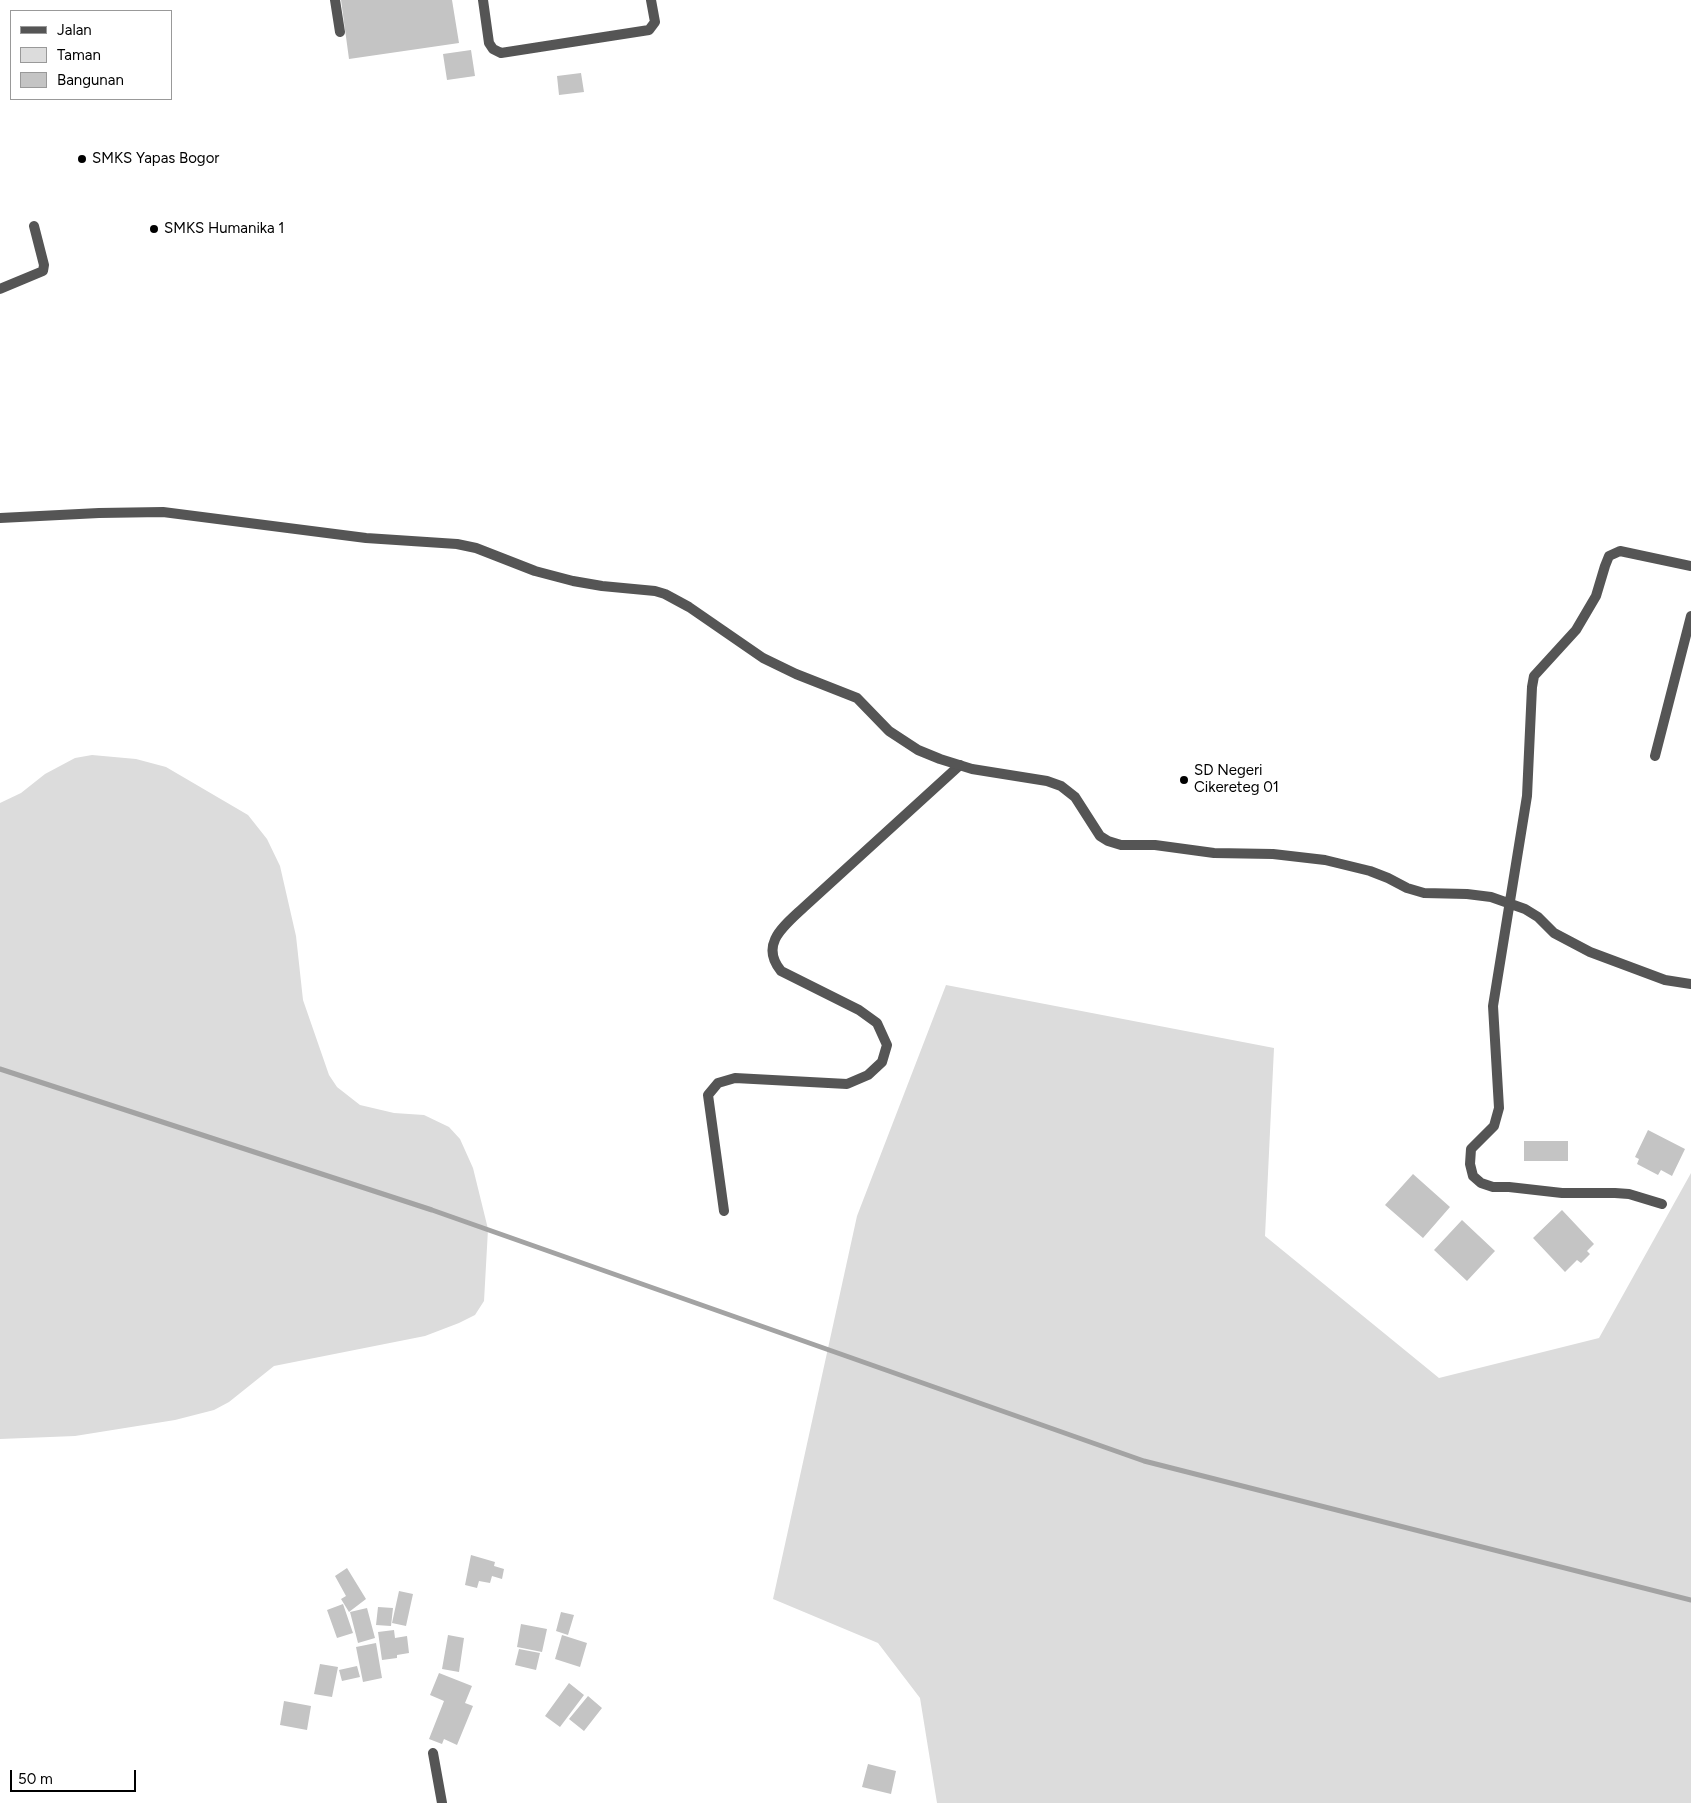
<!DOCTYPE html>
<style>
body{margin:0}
#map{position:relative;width:1691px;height:1803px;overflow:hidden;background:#fff;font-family:Figtree,sans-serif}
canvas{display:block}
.legend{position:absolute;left:10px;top:10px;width:162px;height:90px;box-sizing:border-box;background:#fff;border:1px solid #999;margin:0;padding:6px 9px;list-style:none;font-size:15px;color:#000}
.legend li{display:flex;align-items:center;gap:10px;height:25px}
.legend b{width:25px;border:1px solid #999}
.scale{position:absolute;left:10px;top:1770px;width:126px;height:22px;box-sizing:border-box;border:2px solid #000;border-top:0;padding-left:6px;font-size:15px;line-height:18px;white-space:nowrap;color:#000;-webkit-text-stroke:4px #fff;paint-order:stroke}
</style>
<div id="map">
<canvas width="1691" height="1803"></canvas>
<ul class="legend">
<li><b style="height:6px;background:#555"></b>Jalan</li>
<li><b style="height:14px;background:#dcdcdc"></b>Taman</li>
<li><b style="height:14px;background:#c4c4c4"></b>Bangunan</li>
</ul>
<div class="scale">50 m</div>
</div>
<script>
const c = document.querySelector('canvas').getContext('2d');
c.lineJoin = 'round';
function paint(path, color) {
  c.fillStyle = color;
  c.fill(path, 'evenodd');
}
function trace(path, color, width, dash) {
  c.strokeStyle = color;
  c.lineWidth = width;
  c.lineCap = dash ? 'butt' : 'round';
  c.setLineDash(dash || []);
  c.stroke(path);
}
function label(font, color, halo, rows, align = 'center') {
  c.font = font + ' Figtree,sans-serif';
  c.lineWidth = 4;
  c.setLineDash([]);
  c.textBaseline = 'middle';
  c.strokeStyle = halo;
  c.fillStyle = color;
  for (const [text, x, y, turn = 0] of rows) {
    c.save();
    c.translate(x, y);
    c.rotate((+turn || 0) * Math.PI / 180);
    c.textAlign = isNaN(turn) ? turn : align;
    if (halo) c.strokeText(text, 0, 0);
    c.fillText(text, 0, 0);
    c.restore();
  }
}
const green = new Path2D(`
 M92 755 136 759 166 767 248 815 267 839 280 866 296 936 303 1000 329 1075 337 1087 360 1105 394 1113 424 1115 449 1127 460 1139 473 1168 488 1229 484 1301 475 1315 459 1323 425 1336 274 1366 229 1402 214 1410 175 1420 75 1436 0 1439V803L21 793 45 774 75 758Z
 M946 985 1274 1048 1265 1236 1439 1378 1599 1338 1691 1173V1803H937L920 1698 878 1643 773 1599 857 1216Z`);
const stream = new Path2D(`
 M0 1069 432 1210 1144 1461 1691 1600`);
const building = new Path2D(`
 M341 0H452L459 43 349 59Z
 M471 50 475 76 447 80 443 54Z
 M581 73 584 92 559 95 557 76Z
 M1648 1130 1685 1149 1672 1176 1661 1170 1658 1175 1637 1164 1639 1159 1635 1157Z
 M1524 1141H1568V1161H1524Z
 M1413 1174 1450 1207 1423 1238 1385 1205Z
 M1562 1210 1594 1244 1587 1251 1590 1254 1581 1263 1577 1260 1565 1272 1533 1238Z
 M1462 1220 1495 1251 1467 1281 1434 1250Z
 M471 1555 495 1562 494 1566 504 1569 502 1579 492 1576 490 1583 479 1581 477 1588 465 1585Z
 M347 1568 366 1599 349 1612 341 1599 346 1596 335 1576Z
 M399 1591 413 1594 406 1626 392 1623Z
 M343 1604 353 1633 337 1638 327 1610Z
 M378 1607 393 1608 391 1626 376 1625Z
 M367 1608 375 1638 358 1643 350 1612Z
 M561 1612 574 1615 568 1635 556 1631Z
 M521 1624 547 1629 542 1652 517 1647Z
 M394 1630 395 1638 407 1636 409 1653 397 1655V1658L382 1660 378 1632Z
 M448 1635 464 1638 459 1672 442 1669Z
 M562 1635 587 1643 580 1667 555 1659Z
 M376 1643 382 1678 363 1682 356 1647Z
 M519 1649 540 1653 536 1670 515 1665Z
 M320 1664 338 1667 332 1697 314 1694Z
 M357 1666 360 1677 342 1681 339 1670Z
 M439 1673 472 1686 465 1703 473 1706 457 1745 444 1739 442 1744 429 1739 444 1701 430 1695Z
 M569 1683 584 1695 560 1727 545 1716Z
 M588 1696 602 1708 584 1731 569 1719Z
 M284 1701 311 1706 307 1730 280 1725Z
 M868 1764 896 1771 891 1794 862 1787Z`);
const service = new Path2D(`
 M335 0 340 32
 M483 0 489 43 493 49 501 53 649 30 655 22 651 0
 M724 1211 708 1095 718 1083 735 1078 847 1084 868 1075 882 1062 887 1045 877 1023 859 1010 781 971C759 944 784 926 804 907L960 765`);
const minor = new Path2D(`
 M0 289 43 271 44 265 34 226
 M0 518 99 513 163 512 366 538 457 544 476 548 535 571 573 581 602 586 655 591 665 594 689 607 763 658 796 674 857 698 889 731 918 750 940 759 972 769 1047 781 1061 786 1075 797 1100 836 1108 841 1121 845H1155L1214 853 1273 854 1325 860 1370 871 1388 878 1407 888 1424 893 1467 894 1491 897 1525 909 1538 917 1554 933 1590 952 1665 980 1691 984
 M1655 756 1691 616
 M1662 1204 1629 1194 1615 1193H1562L1509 1187H1493L1481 1183 1473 1176 1470 1164 1471 1149 1494 1126 1499 1108 1493 1006 1527 796 1532 687 1534 676 1576 630 1596 596 1605 566 1609 556 1620 551 1691 566
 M433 1753 442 1803`);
const markers = [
 [82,159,5,"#000"],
 [154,229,5,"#000"],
 [1184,780,5,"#000"]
];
const poiNames = [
 ["SMKS Yapas Bogor",92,159],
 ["SMKS Humanika 1",164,229],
 ["SD Negeri",1194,771],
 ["Cikereteg 01",1194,788]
];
paint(green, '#dcdcdc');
trace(stream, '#a3a3a3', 5);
paint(building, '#c4c4c4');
trace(service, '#555', 10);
trace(minor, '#555', 10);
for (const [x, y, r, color] of markers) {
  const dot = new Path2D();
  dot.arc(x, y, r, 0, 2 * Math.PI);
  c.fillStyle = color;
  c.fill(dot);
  trace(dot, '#fff', 2);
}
label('15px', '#000', '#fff', poiNames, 'left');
</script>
